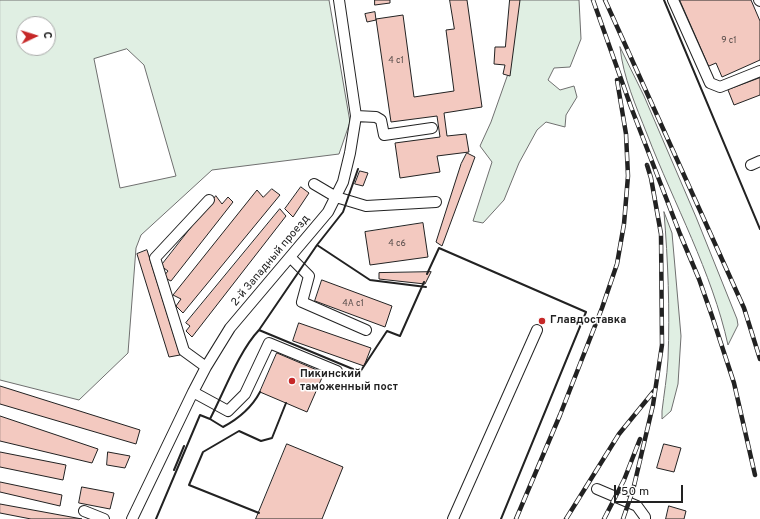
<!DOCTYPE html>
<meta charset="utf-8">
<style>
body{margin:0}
#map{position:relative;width:760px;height:519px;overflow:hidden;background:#fff;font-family:Overpass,sans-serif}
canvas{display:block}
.north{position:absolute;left:16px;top:16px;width:40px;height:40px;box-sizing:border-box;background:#fff;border:1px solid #a7a7a7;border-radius:50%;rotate:86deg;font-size:11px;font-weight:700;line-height:16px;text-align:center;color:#222}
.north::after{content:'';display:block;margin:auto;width:14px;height:18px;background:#c62828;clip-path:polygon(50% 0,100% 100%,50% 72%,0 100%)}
.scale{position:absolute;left:614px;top:485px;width:69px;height:18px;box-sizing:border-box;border:2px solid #222;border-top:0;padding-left:5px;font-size:12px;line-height:14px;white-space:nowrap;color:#222;-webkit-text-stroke:3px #fff;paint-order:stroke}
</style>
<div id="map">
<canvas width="760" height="519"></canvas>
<div class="north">С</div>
<div class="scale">50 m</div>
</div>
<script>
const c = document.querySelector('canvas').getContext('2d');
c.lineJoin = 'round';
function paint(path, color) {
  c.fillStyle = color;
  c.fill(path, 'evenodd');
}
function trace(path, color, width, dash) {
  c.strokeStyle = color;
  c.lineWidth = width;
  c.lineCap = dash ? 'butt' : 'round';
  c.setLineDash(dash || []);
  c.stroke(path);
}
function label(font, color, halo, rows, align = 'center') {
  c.font = font + ' Overpass,sans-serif';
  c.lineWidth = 3;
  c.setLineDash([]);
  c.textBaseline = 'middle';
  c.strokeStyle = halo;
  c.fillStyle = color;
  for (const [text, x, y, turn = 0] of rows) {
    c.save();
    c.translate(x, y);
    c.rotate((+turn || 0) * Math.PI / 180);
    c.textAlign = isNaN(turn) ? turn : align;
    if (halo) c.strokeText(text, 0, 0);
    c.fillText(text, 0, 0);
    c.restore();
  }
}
const green = new Path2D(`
 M0 0H329L350 122 339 154 212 170 141 235 136 248 128 353 79 400 0 380ZM24 24H48V48H24ZM127 49 144 65 176 176 120 188 94 59Z
 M518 0H579L581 39 570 67 554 68 548 80 560 90 574 86 577 97 566 115 565 127 546 122 537 130 519 163 504 200 483 223 473 221 492 162 480 146 491 122 509 71Z
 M620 47 644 96 696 217 737 319 738 325 728 345C712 272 674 204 647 134 636 106 623 77 620 47Z
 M664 212 672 233 681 336 678 384 671 411 662 419V411C664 394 667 377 668 359 670 310 668 261 664 212Z`);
const building = new Path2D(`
 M375 0H390V3L375 5Z
 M450 0H467L482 107 444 113 447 136 466 134 469 152 437 156 440 172 400 178 395 143 440 137 437 116 391 122 376 19 403 15 414 97 454 91 446 30 454 29Z
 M510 0H520L510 76 503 74 505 65 494 64 495 47H505Z
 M680 0H751L760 21V60L722 77 716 63 709 66Z
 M375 12 376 20 367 22 365 14Z
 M760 78V95L734 105 728 90Z
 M467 153 475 157 442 246 436 242 461 164Z
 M360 171 368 173 363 186 355 184Z
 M301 187 309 193 293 217 285 209Z
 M272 189 280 195 183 313 176 306 181 299 173 295 257 190 263 197Z
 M216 196 222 204 228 197 233 202 171 281 163 277 168 271 161 266Z
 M280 209 286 216 192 337 186 331 190 326 186 323Z
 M423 223 428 257 370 265 365 232Z
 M147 250 180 355 169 357 137 254Z
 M431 272 425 284 379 279V273Z
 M322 280 392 306 385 327 315 301Z
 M299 323 371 348 364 366 293 341Z
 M277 353 324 373 307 412 260 392Z
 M0 386 140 430 136 444 0 404Z
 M0 416 98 449 92 463 0 441Z
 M287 444 343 467 322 519H256Z
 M664 444 681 448 674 472 657 468Z
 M0 452 66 465 63 480 0 467Z
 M108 452 130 456 125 468 107 465Z
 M0 482 62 495 60 506 0 492Z
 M82 487 114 493 110 509 79 503Z
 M0 504 82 519H31L0 513Z
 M669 506 686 511 684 519H666Z`);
const minor = new Path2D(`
 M673 0 710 83 720 87 760 71
 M759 0 760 1
 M356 116 376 117 381 120 384 135 432 128
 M751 165 760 161
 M314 184 336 197 366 206 436 202
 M290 257 309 276 302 302 366 330
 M206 367 184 351 155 258 209 200
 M193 392 228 411 245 394 269 343 337 371
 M597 489 637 506 645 517V519
 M84 511 104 519
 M132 519 193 392 206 367 230 328 328 212 343 182 350 153 356 116 339 0
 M453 519 537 330`);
const rail = new Path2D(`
 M593 0 631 107 680 234 699 279 712 316 734 383 755 475
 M605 0 744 308 760 359
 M516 519 560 415 602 308 617 264 624 224 628 176 626 134 617 80
 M566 519 619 434 654 391
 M604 519 624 480 640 439
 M623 519 633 490 653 405 662 345 661 234 651 178 647 165`);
const wall = new Path2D(`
 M664 0 760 229
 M317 245 370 280 426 287
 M427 274 439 248 586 312 501 519
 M259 330 317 245 343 212 358 169
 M210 419 223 427C238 419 252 407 260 392
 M174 470 184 446
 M259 513 189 485 203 452 239 431 261 441 272 438 286 403
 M156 519 200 415 210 419C224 392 239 351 259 330L360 372 387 331 400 336 424 282`);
const markers = [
 [542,321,4,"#c62828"],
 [292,381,4,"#c62828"]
];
const numberNames = [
 ["9 с1",729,41],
 ["4 с1",396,61],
 ["4 с6",397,244],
 ["4А с1",353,304]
];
const streetNames = [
 ["2-й Западный проезд",271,261,-50]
];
const poiNames = [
 ["Главдоставка",550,321],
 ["Пикинский",300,375],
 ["таможенный пост",300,388]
];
paint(green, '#e0efe3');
trace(green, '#6f6f6f', 1);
paint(building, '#f3c9c0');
trace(building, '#222', 1);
trace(minor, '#222', 12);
trace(minor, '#fff', 10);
trace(rail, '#222', 4.5);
trace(rail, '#fff', 3, [9]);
trace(wall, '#222', 2);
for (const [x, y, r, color] of markers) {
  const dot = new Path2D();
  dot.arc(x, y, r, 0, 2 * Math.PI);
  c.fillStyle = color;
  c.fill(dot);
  trace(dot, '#fff', 1.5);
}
label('9px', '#564c4a', null, numberNames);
label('11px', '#222', '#fff', streetNames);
label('bold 11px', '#222', '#fff', poiNames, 'left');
</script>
